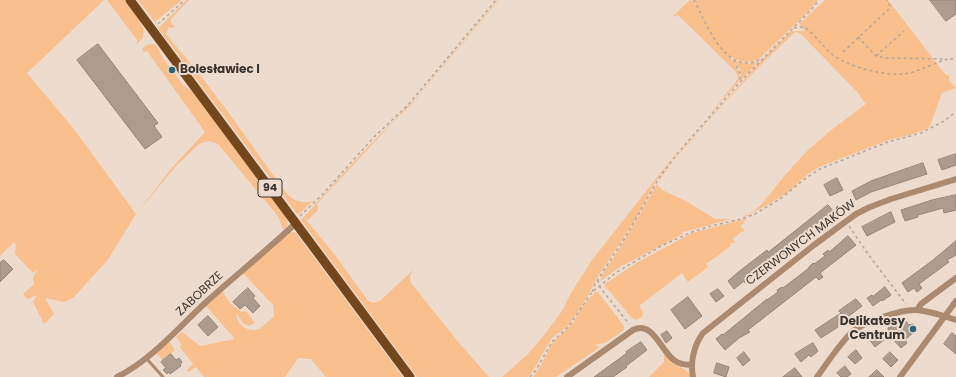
<!DOCTYPE html>
<meta charset="utf-8">
<style>
body{margin:0}
canvas{display:block;background:#eddbcd}
</style>
<canvas width="956" height="377"></canvas>
<script>
const c = document.querySelector('canvas').getContext('2d');
c.lineJoin = 'round';
function paint(path, color) {
  c.fillStyle = color;
  c.fill(path, 'evenodd');
}
function trace(path, color, width, dash) {
  c.strokeStyle = color;
  c.lineWidth = width;
  c.lineCap = dash ? 'butt' : 'round';
  c.setLineDash(dash || []);
  c.stroke(path);
}
function label(font, color, halo, rows, align = 'center') {
  c.font = font + ' Poppins,sans-serif';
  c.lineWidth = 4;
  c.setLineDash([]);
  c.textBaseline = 'middle';
  c.strokeStyle = halo;
  c.fillStyle = color;
  for (const [text, x, y, turn = 0] of rows) {
    c.save();
    c.translate(x, y);
    c.rotate((+turn || 0) * Math.PI / 180);
    c.textAlign = isNaN(turn) ? turn : align;
    if (halo) c.strokeText(text, 0, 0);
    c.fillText(text, 0, 0);
    c.restore();
  }
}
const green = new Path2D(`
 M0 0H104L27 73 74 129 136 214 171 169 205 132 147 51 144 52 142 49C146 45 152 42 157 46L162 57 183 85 194 93 287 219C289 224 287 227 284 230 280 225 281 220 277 215L218 144C211 140 204 141 198 145L176 166 136 214 107 261 73 298 64 302 45 298 54 314 44 324 33 302 37 295 27 299 23 294 34 284 33 278 38 268 33 273 15 254 16 245 14 242 0 256Z
 M107 0H125C132 8 147 25 143 37 142 39 139 42 137 44V40Z
 M138 0H182L155 22Z
 M187 0H189L171 19V23L175 27 171 28 169 27 166 34 201 76 231 116 286 193C294 201 305 206 315 199L298 215 158 28Z
 M498 0H499L409 107 393 122 317 204 318 210 307 221 335 255 368 301 373 303 380 301 413 270 410 276 411 283 459 343 489 377H417L301 220 362 153 415 99Z
 M690 0H693L708 30 694 0H818L808 12 759 59C747 65 737 61 727 54 734 61 741 70 739 81L708 116 735 83 738 78 736 72 678 15 672 17Z
 M825 0H888L945 74 949 76V80L956 88 942 93 930 126 927 129 913 134 889 140 819 167 808 174 788 192 769 204 748 215 740 218 752 212 761 205 786 174 807 151 830 131 866 104 857 92 801 34 796 32 794 33C755 69 719 108 685 148 677 157 659 174 658 185L662 190 686 201 715 219H732C715 223 698 229 682 232L683 234 620 267 601 281V276C611 262 620 248 628 234 644 209 656 182 675 158L758 64 791 31H805L799 24Z
 M735 61 747 64 759 61 741 80 740 70Z
 M680 148 655 182 637 217 595 281 588 296 569 325 552 338 533 371 528 377H502L528 354 545 334 562 311 571 293 592 260Z
 M748 218 743 222 744 224H742L741 227 745 231 743 232 742 231 740 233 738 234 737 236 733 238 735 242 733 244 732 243 730 244 731 246 706 264 708 267 688 282 682 273 639 306 643 312 642 317 636 320 632 318 605 286V284L638 262 692 233Z
 M294 232 296 233 403 377H326L311 359 298 358 285 377H204L196 367 188 372 187 370 193 364 180 347 182 345 176 337 182 332 200 346 235 339 206 306 222 291 231 304 242 312 246 311 255 323 248 326 243 323 236 313C237 324 246 333 259 329 264 326 270 320 274 316L273 305 245 275 241 274 288 233Z
 M595 292H598L624 326V330L605 343 594 345 600 347 556 377H533L541 365 552 343 573 323 582 307Z
 M169 341 175 350 163 360 156 353Z
 M664 353C666 356 669 360 673 363 680 368 687 368 691 377H649L664 362Z`);
const building = new Path2D(`
 M930 0H956V14L946 21Z
 M98 44 158 123 154 126 162 137 145 149 77 60Z
 M956 154V165L942 170 938 160Z
 M923 163 927 174 871 192 856 200 852 191 871 181Z
 M837 178 843 190 830 196 824 185Z
 M956 195V210L944 213 943 208 918 215V217L905 221 901 210 932 200Z
 M828 205 835 213 827 219 825 217 802 236 803 237 788 250 780 256 778 253 754 272 756 273 745 283 744 281 734 289 728 281 737 273 767 250 768 252Z
 M891 212 895 222 867 236 862 227Z
 M848 236 856 245 820 273 823 277 819 280 816 277 748 330 750 332 739 338 725 350 716 339 722 334 723 335 767 299V300L778 292 777 290 782 287 783 288 809 268V267L813 263 814 264 825 256 823 254 828 250 829 252Z
 M956 241V255L947 260 949 262 919 284 922 288 917 292 914 288 908 292 902 283 933 260Z
 M4 260 13 269 0 282V263Z
 M885 287 891 295 882 301 881 300 873 306 867 298 872 295 873 296Z
 M248 288 255 296 253 298 260 306 253 313 245 305 240 309 233 302Z
 M718 289 724 296 716 302 710 294Z
 M688 297 702 316 685 329 671 310Z
 M856 299 862 306 837 325 838 327 821 338 815 330 841 313 839 311Z
 M208 316 218 327 208 336 198 325Z
 M907 322 908 325 913 324 916 330 905 340 907 343 901 348 889 335 888 328 894 326V325Z
 M667 331 672 338 666 343 661 335Z
 M877 332 884 340 875 347 869 339Z
 M952 333 956 336V354L944 344Z
 M641 342 647 350 626 366 627 367 613 377H594L627 353 626 352Z
 M813 343 818 351 811 357 809 355 801 362 795 354Z
 M856 350 862 358 855 364 848 357Z
 M744 352 750 360 743 366 737 358Z
 M890 352 898 360 891 367 883 359Z
 M171 354 176 360 179 358 182 362 180 365 181 366 170 374 169 372 167 374 163 370 166 368 161 362Z
 M717 363 729 367 726 377 714 373Z
 M845 366 851 374 847 377H841L837 373Z
 M795 368 802 377H783Z
 M877 370 884 377H869Z`);
const path = new Path2D(`
 M694 0C706 23 726 78 761 59
 M158 24 185 0
 M794 28 802 27 807 29C816 36 823 47 833 55 849 67 889 78 909 73 923 70 935 62 949 59
 M858 37 876 56 885 58 944 59
 M843 52 889 9 890 6 887 0
 M876 56 904 31
 M950 59H956
 M734 60 740 74V81
 M300 216 322 195 374 137 408 105 496 0
 M849 226 868 254 906 304
 M598 280 599 286 629 324
 M592 292 595 284 626 236 659 178 677 154 740 82 812 9 819 0
 M530 377 536 370 552 342 569 326 592 292 617 272 661 246 692 232 711 226 741 219 755 214 780 199 806 178 820 169 888 142 921 133 944 121 956 112`);
const lane = new Path2D(`
 M146 358 163 377`);
const street = new Path2D(`
 M917 310 921 304 956 278
 M117 377C151 360 176 330 204 304 234 277 266 251 296 223
 M567 377 633 330C653 320 661 351 674 360 679 364 685 365 692 365
 M693 377C690 362 694 345 703 333L814 245 856 214 870 207 891 199 956 179
 M817 377C828 362 838 346 851 333 863 322 901 309 917 310 930 311 944 316 956 320
 M900 377 956 301`);
const primary = new Path2D(`
 M130 0 410 377`);
const markers = [
 [172,70,4,"#226977"],
 [913,329,4,"#226977"]
];
const shields = [
 [270,188,24]
];
const shieldNames = [
 ["94",270,188]
];
const poiNames = [
 ["Bolesławiec I",180,70],
 ["Delikatesy",905,322,"right"],
 ["Centrum",905,336,"right"]
];
const streetNames = [
 ["CZERWONYCH MAKÓW",801,243,-37],
 ["ZABOBRZE",200,294,-43]
];
paint(green, '#f9bf8d');
paint(building, '#ad9c8e');
trace(building, '#968678', 1);
trace(path, '#b5a79b', 1.5, [3, 3]);
trace(lane, '#ab8a6f', 3);
trace(street, '#ab8a6f', 6);
trace(primary, '#73461b', 9);
for (const [x, y, r, color] of markers) {
  const dot = new Path2D();
  dot.arc(x, y, r, 0, 2 * Math.PI);
  c.fillStyle = color;
  c.fill(dot);
  trace(dot, '#eddbcd', 1.5);
}
for (const [x, y, w] of shields) {
  const box = new Path2D();
  box.roundRect(x - w / 2, y - 9, w, 18, 3);
  c.fillStyle = '#eddbcd';
  c.fill(box);
  trace(box, '#3b342e', 1);
}
label('bold 11px', '#3b342e', null, shieldNames);
label('bold 12px', '#3b342e', '#eddbcd', poiNames, 'left');
label('12px', '#3b342e', '#eddbcd', streetNames);
</script>
